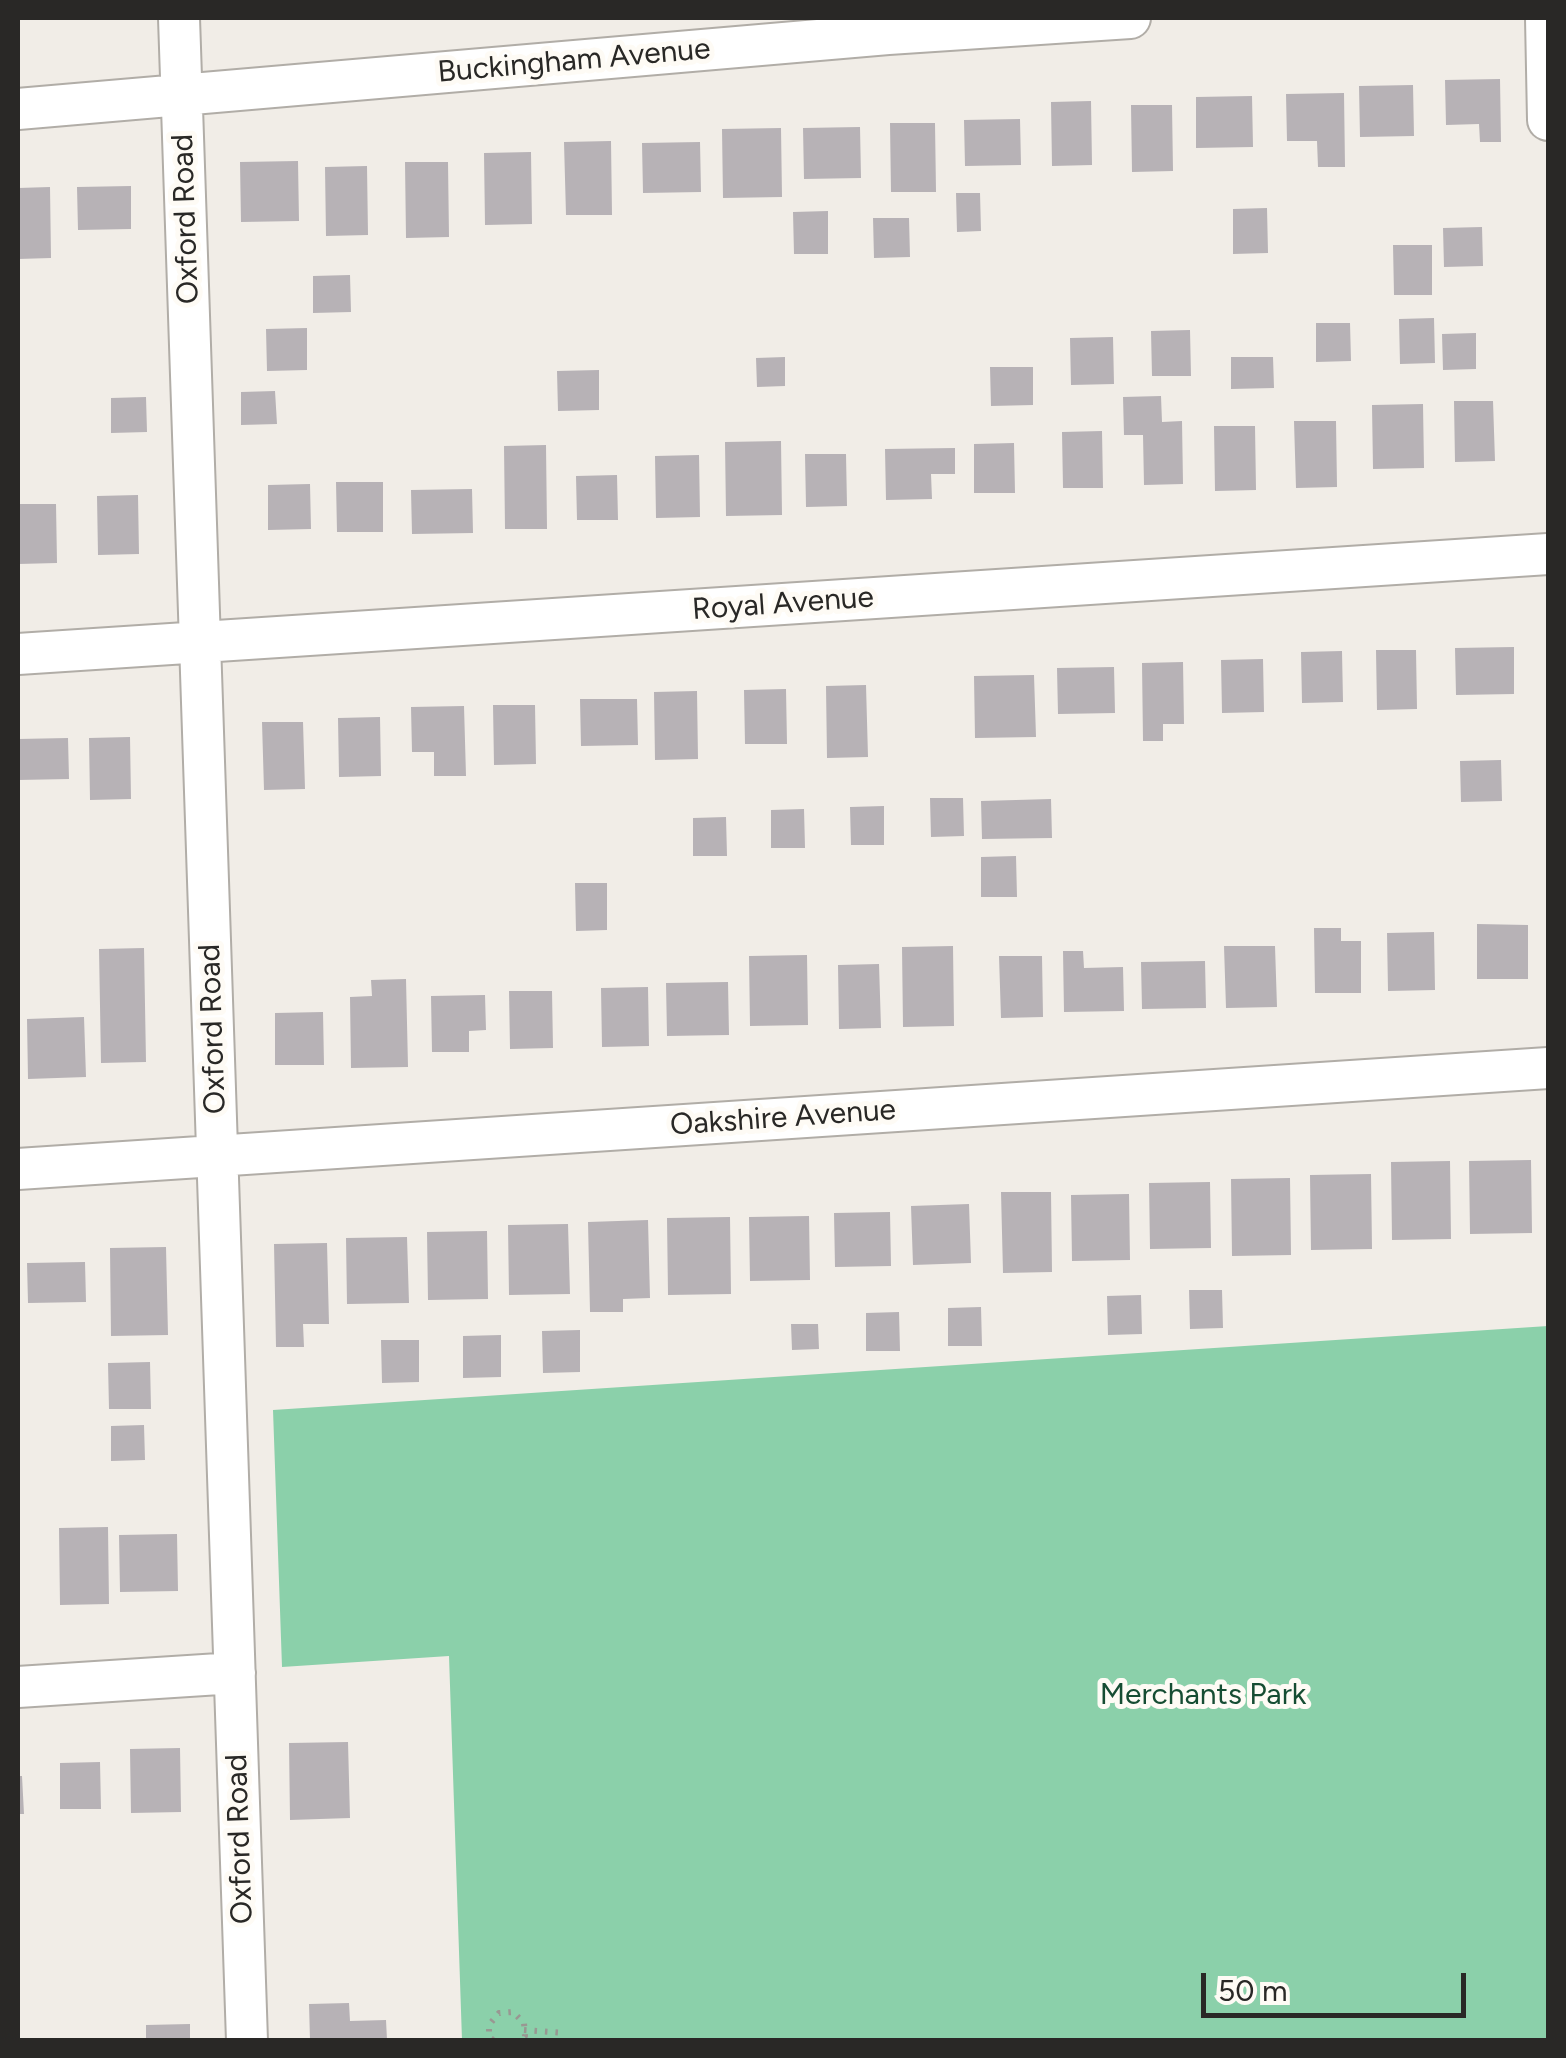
<!DOCTYPE html>
<style>
body{margin:0}
#map{position:relative;width:1566px;height:2058px;overflow:hidden;background:#f1ede7;font-family:Figtree,sans-serif}
canvas{display:block}
.frame{position:absolute;inset:0;border:20px solid #292826;pointer-events:none}
.scale{position:absolute;left:1201px;top:1973px;width:265px;height:45px;box-sizing:border-box;border:5px solid #292826;border-top:0;padding-left:12px;font-size:30px;line-height:35px;white-space:nowrap;color:#292826;-webkit-text-stroke:8px #fefbf5;paint-order:stroke}
</style>
<div id="map">
<canvas width="1566" height="2058"></canvas>
<div class="frame"></div>
<div class="scale">50 m</div>
</div>
<script>
const c = document.querySelector('canvas').getContext('2d');
c.lineJoin = 'round';
function paint(path, color) {
  c.fillStyle = color;
  c.fill(path, 'evenodd');
}
function trace(path, color, width, dash) {
  c.strokeStyle = color;
  c.lineWidth = width;
  c.lineCap = dash ? 'butt' : 'round';
  c.setLineDash(dash || []);
  c.stroke(path);
}
function label(font, color, halo, rows, align = 'center') {
  c.font = font + ' Figtree,sans-serif';
  c.lineWidth = 10;
  c.setLineDash([]);
  c.textBaseline = 'middle';
  c.strokeStyle = halo;
  c.fillStyle = color;
  for (const [text, x, y, turn = 0] of rows) {
    c.save();
    c.translate(x, y);
    c.rotate((+turn || 0) * Math.PI / 180);
    c.textAlign = isNaN(turn) ? turn : align;
    if (halo) c.strokeText(text, 0, 0);
    c.fillText(text, 0, 0);
    c.restore();
  }
}
const green = new Path2D(`
 M1548 1326V2040H462L449 1656 282 1667 273 1410Z`);
const building = new Path2D(`
 M1500 79 1501 142H1480L1479 124 1446 125 1445 80Z
 M1413 85 1414 136 1360 137 1359 86Z
 M1344 93 1345 167H1318L1317 141H1287L1286 94Z
 M1252 96 1253 147 1196 148V97Z
 M1091 101 1092 165 1052 166 1051 102Z
 M1131 105H1172L1173 171 1132 172Z
 M1020 119 1021 165 965 166 964 120Z
 M890 123H935L936 192H891Z
 M860 127 861 178 804 179 803 128Z
 M781 128 782 197 723 198 722 129Z
 M611 141 612 215H566L564 142Z
 M700 142 701 192 643 193 642 143Z
 M531 152 532 224 485 225 484 153Z
 M298 161 299 221 241 222 240 162Z
 M405 162H448L449 237 406 238Z
 M367 166 368 235 326 236 325 167Z
 M131 186V229L78 230 77 187Z
 M50 187 51 258 18 259V188Z
 M956 193H980L981 231 957 232Z
 M1267 208 1268 253 1233 254V209Z
 M828 211V254H794L793 212Z
 M873 218H909L910 257 874 258Z
 M1482 227 1483 266 1444 267 1443 228Z
 M1393 245H1432V295H1394Z
 M350 275 351 312 313 313V276Z
 M1434 318 1435 363 1400 364 1399 319Z
 M1316 323H1350L1351 361 1316 362Z
 M307 328V370L267 371 266 329Z
 M1190 330 1191 376H1152L1151 331Z
 M1476 333V369L1443 370 1442 334Z
 M1113 337 1114 384 1071 385 1070 338Z
 M785 357V386L757 387 756 358Z
 M1231 357H1273L1274 388 1231 389Z
 M990 367H1033V405L991 406Z
 M599 370V410L558 411 557 371Z
 M275 391 277 424 241 425V392Z
 M1161 396 1162 422 1182 421 1183 484 1144 485 1143 435H1124L1123 397Z
 M146 397 147 432 111 433V398Z
 M1454 401H1493L1495 461 1455 462Z
 M1423 404 1424 468 1373 469 1372 405Z
 M1294 421H1336L1337 487 1296 488Z
 M1214 426H1255L1256 490 1215 491Z
 M1102 431 1103 488H1063L1062 432Z
 M781 441 782 515 726 516 725 442Z
 M1014 443 1015 493H974V444Z
 M546 445 547 529H505L504 446Z
 M955 448V474H931L932 499 886 500 885 449Z
 M805 454H846L847 506 806 507Z
 M699 455 700 517 656 518 655 456Z
 M617 475 618 520H577L576 476Z
 M336 482H383V532H337Z
 M310 484 311 529 268 530V485Z
 M472 489 473 533 412 534 411 490Z
 M138 495 139 554 98 555 97 496Z
 M18 504H56L57 563 18 564Z
 M1514 647V694L1456 695 1455 648Z
 M1376 650H1416L1417 709 1377 710Z
 M1342 651 1343 702 1302 703 1301 652Z
 M1263 659 1264 712 1222 713 1221 660Z
 M1183 662 1184 724H1163V741H1143L1142 663Z
 M1114 667 1115 713 1058 714 1057 668Z
 M1034 675 1036 737 975 738 974 676Z
 M866 685 868 757 827 758 826 686Z
 M786 689 787 744H745L744 690Z
 M697 691 698 759 655 760 654 692Z
 M580 699H637L638 745 581 746Z
 M493 705H535L536 764 494 765Z
 M464 706 466 776H434V752H412L411 707Z
 M380 717 381 776 339 777 338 718Z
 M262 722H303L305 789 264 790Z
 M130 737 131 799 90 800 89 738Z
 M68 738 69 779 18 780V739Z
 M1501 760 1502 801 1461 802 1460 761Z
 M930 798H963L964 836 931 837Z
 M1051 799 1052 838 982 839 981 801Z
 M884 806V845H851L850 807Z
 M804 809 805 848H771V810Z
 M726 817 727 856H693V818Z
 M1016 856 1017 897H981V857Z
 M575 883H607V930L576 931Z
 M1477 924 1528 925V979H1477Z
 M1314 928H1341V941H1361V993H1315Z
 M1434 932 1435 990 1388 991 1387 933Z
 M953 946 954 1026 903 1027 902 947Z
 M1224 946H1275L1277 1007 1226 1008Z
 M144 948 146 1062 101 1063 99 949Z
 M1063 951H1083L1084 968 1123 967 1124 1011 1064 1012Z
 M807 955 808 1025 750 1026 749 956Z
 M999 956H1042L1043 1017 1001 1018Z
 M1205 961 1206 1008 1142 1009 1141 962Z
 M879 964 881 1028 839 1029 838 965Z
 M406 979 408 1067 351 1068 350 997 372 996 371 980Z
 M728 982 729 1035 667 1036 666 983Z
 M648 987 649 1046 602 1047 601 988Z
 M509 991H552L553 1048 510 1049Z
 M485 995 486 1030 469 1031V1052H432L431 996Z
 M323 1012 324 1065H275V1013Z
 M84 1017 86 1077 28 1079 27 1019Z
 M1531 1160 1532 1233 1470 1234 1469 1161Z
 M1450 1161 1451 1239 1392 1240 1391 1162Z
 M1371 1174 1372 1249 1311 1250 1310 1175Z
 M1290 1178 1291 1255 1232 1256 1231 1179Z
 M1210 1182 1211 1248 1150 1249 1149 1183Z
 M1001 1192H1051L1052 1272 1003 1273Z
 M1129 1194 1130 1260 1072 1261 1071 1195Z
 M969 1204 971 1263 913 1265 911 1206Z
 M890 1212 891 1266 835 1267 834 1213Z
 M809 1216 810 1280 750 1281 749 1217Z
 M730 1217 731 1294 668 1295 667 1218Z
 M648 1220 650 1298 623 1299V1312H590L588 1222Z
 M568 1224 570 1294 509 1295 508 1225Z
 M487 1231 488 1299 428 1300 427 1232Z
 M407 1237 409 1303 347 1304 346 1238Z
 M327 1243 329 1324H303L304 1347H276L274 1244Z
 M166 1247 168 1335 111 1336 110 1248Z
 M85 1262 86 1302 28 1303 27 1263Z
 M1189 1290H1222L1223 1328 1190 1329Z
 M1141 1295 1142 1334 1108 1335 1107 1296Z
 M981 1307 982 1346H948V1308Z
 M899 1312 900 1351H866V1313Z
 M791 1324H818L819 1349 792 1350Z
 M580 1330V1372L543 1373 542 1331Z
 M501 1335V1377L463 1378V1336Z
 M381 1340H419V1382L382 1383Z
 M150 1362 151 1409H109L108 1363Z
 M144 1425 145 1460 111 1461V1426Z
 M108 1527 109 1604 60 1605 59 1528Z
 M177 1534 178 1591 120 1592 119 1535Z
 M348 1742 350 1818 290 1820 289 1743Z
 M180 1748 181 1812 131 1813 130 1749Z
 M100 1762 101 1809H60V1763Z
 M18 1776H22L24 1814H18Z
 M349 2003 350 2021 386 2020 387 2040H310L309 2004Z
 M190 2024V2040H146V2025Z`);
const path = new Path2D(`
 M524 2030 565 2033
 M493 2040 489 2037V2025L499 2013 513 2012 524 2023 525 2036 520 2040`);
const minor = new Path2D(`
 M179 18 247 2040
 M1546 18 1548 120
 M18 109 888 34 1130 18
 M18 654 1548 554
 M18 1169 1548 1068
 M18 1687 235 1673`);
const streetNames = [
 ["Buckingham Avenue",574,61,-5],
 ["Oxford Road",186,219,-92],
 ["Royal Avenue",783,604,-4],
 ["Oxford Road",213,1029,-92],
 ["Oakshire Avenue",783,1118,-4],
 ["Oxford Road",240,1839,-92]
];
const parkNames = [
 ["Merchants Park",1203,1695]
];
paint(green, '#8bd0aa');
paint(building, '#b7b2b6');
trace(minor, '#b1ada7', 44);
trace(path, '#999792', 6, [2.5, 8]);
trace(minor, '#fff', 40);
label('30px', '#292826', '#fefbf5', streetNames);
label('30px', '#164d33', '#fefbf5', parkNames);
</script>
